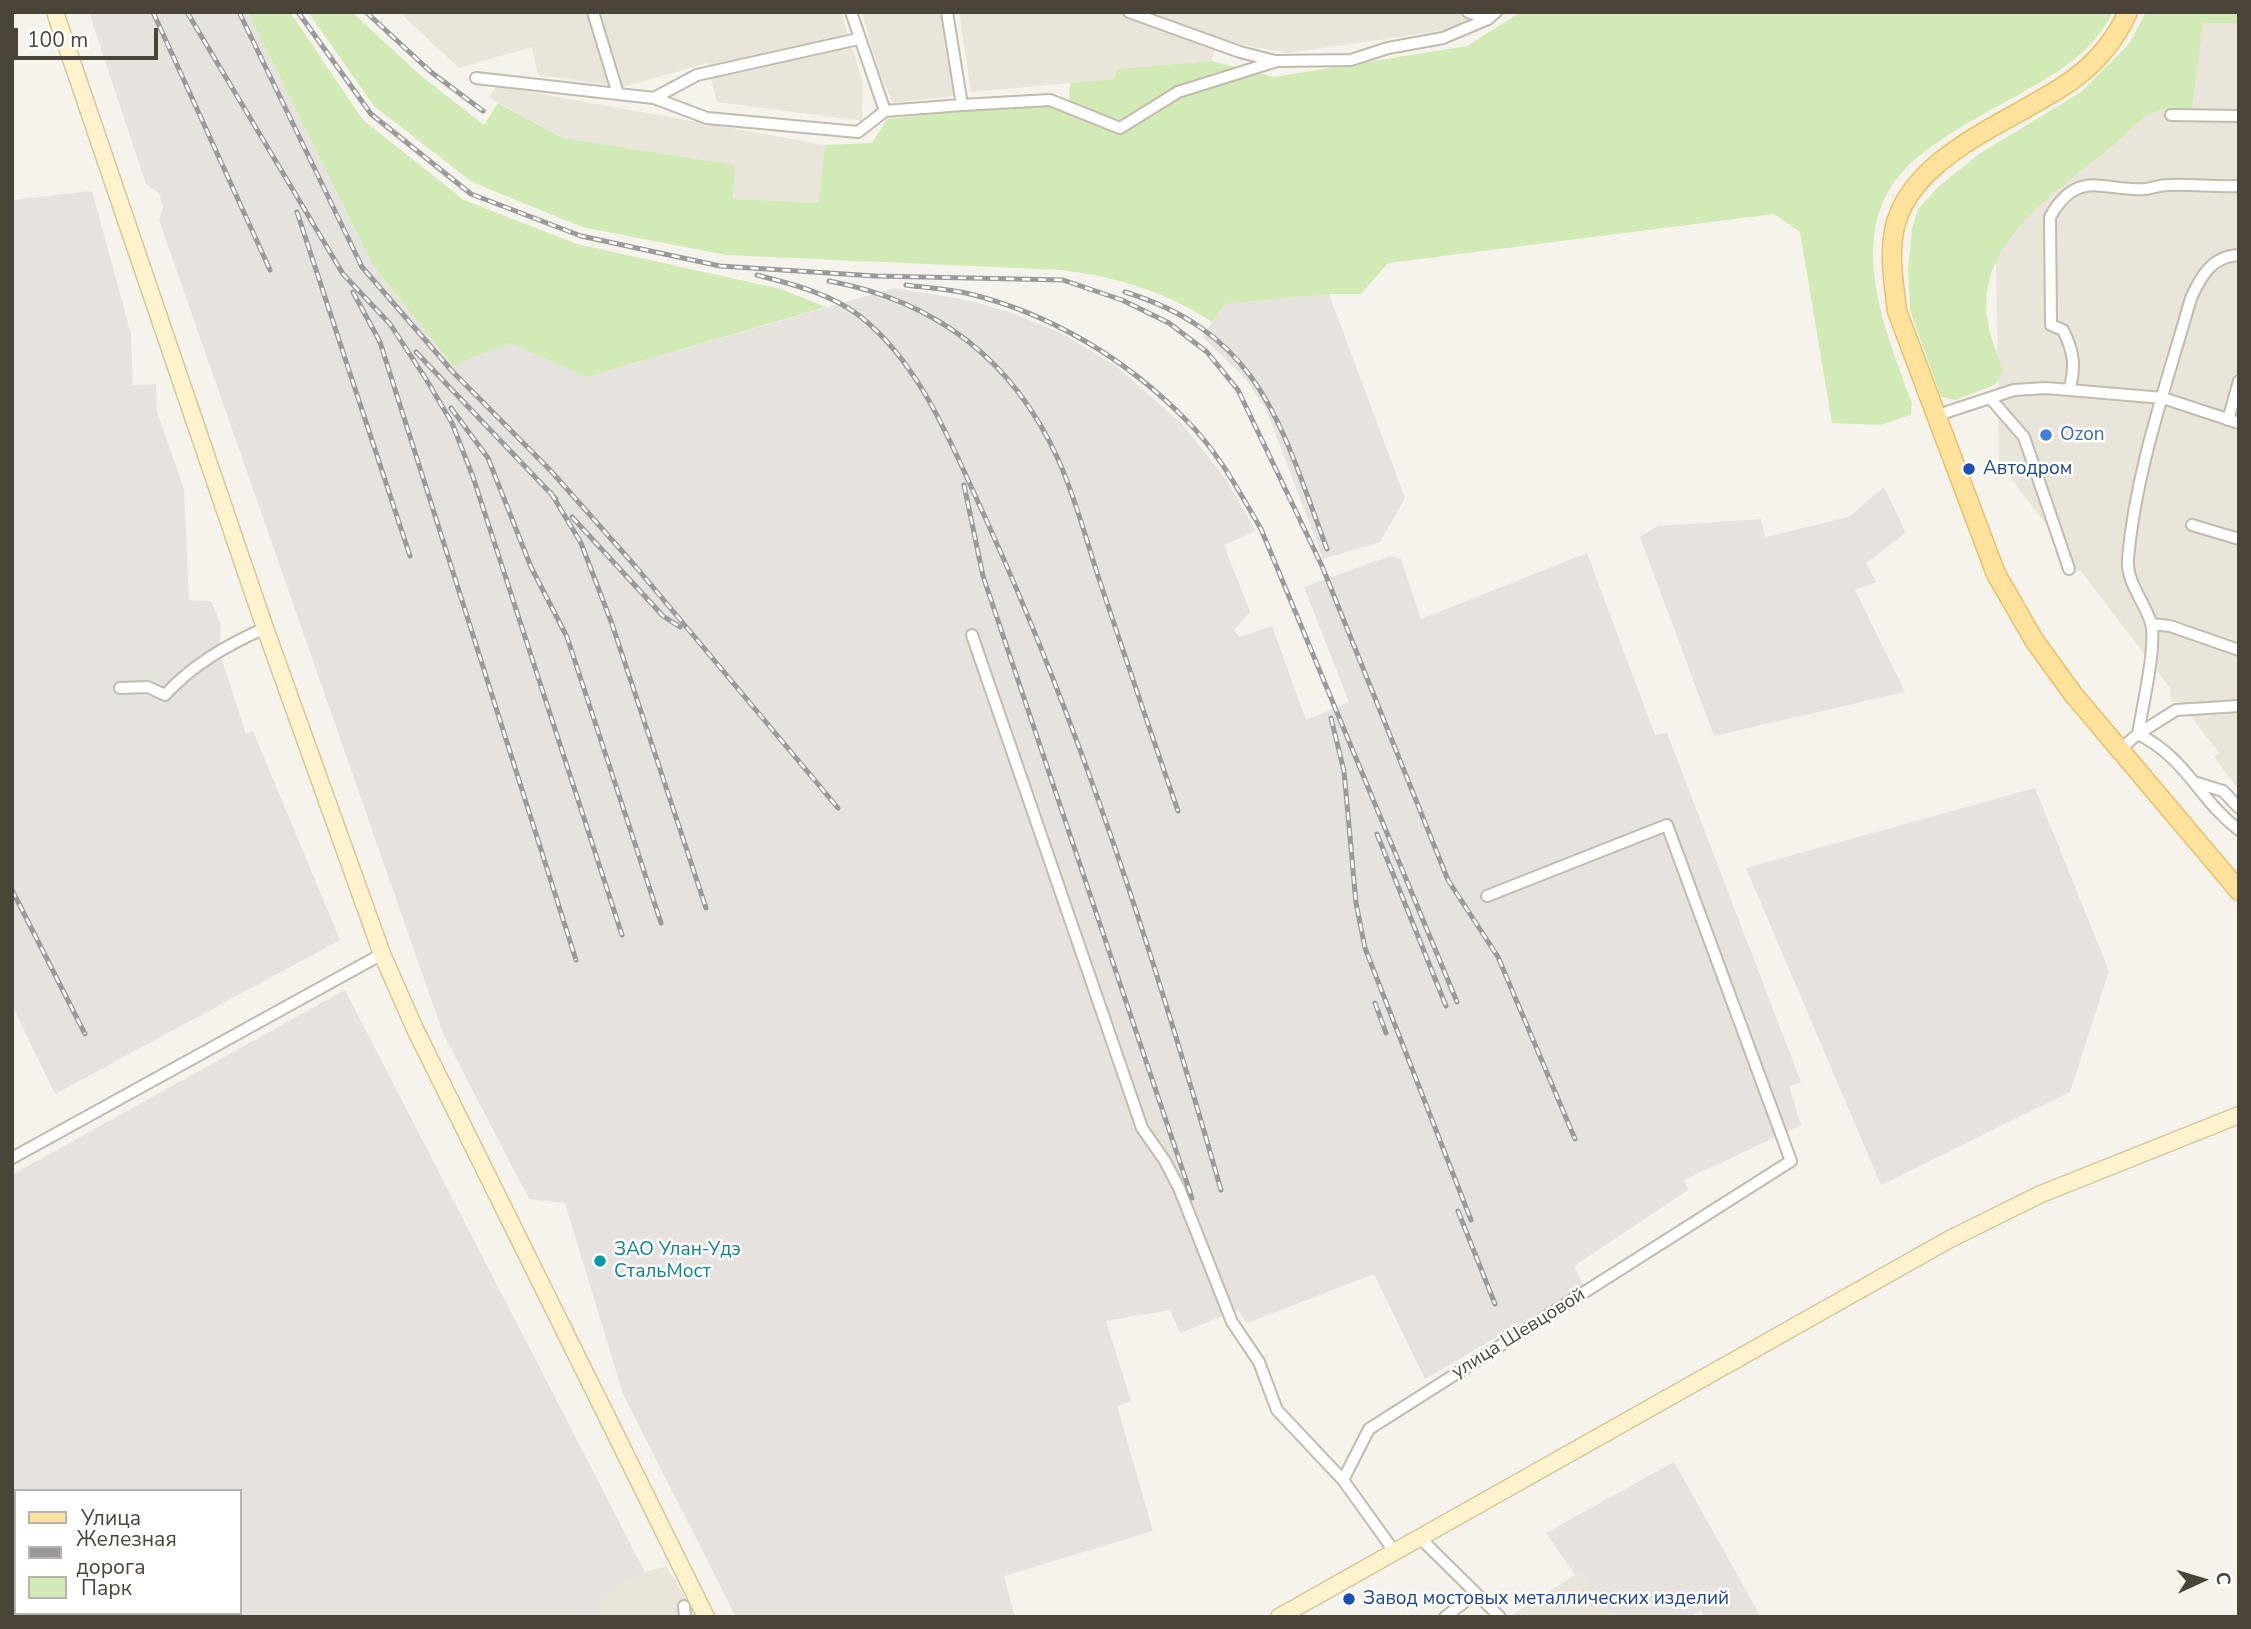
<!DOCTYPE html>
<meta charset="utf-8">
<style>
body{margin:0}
#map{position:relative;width:2251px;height:1629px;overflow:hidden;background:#f6f3ec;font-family:"Nunito Sans",sans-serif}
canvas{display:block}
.frame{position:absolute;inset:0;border:14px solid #4b4439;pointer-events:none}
.legend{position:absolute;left:14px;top:1489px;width:228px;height:126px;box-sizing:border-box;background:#fff;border:2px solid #b7b4b0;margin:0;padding:9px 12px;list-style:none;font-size:21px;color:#4b4439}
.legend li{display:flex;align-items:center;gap:14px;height:35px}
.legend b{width:35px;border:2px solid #b7b4b0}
.north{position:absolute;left:2167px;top:1545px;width:70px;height:70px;-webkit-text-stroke:5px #fff;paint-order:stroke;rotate:86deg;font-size:19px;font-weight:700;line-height:28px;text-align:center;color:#4b4439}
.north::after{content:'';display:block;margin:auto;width:24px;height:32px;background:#4b4439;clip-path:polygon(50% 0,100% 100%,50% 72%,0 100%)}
.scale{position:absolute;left:14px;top:28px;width:144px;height:32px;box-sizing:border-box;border:4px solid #4b4439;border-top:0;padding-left:9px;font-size:21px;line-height:24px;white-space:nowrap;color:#4b4439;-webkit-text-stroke:5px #fff;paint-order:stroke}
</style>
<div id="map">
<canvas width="2251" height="1629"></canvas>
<div class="frame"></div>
<ul class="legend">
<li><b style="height:9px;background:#ffe39c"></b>Улица</li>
<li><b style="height:9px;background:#9a9a9a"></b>Железная дорога</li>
<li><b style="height:19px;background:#d2eab5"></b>Парк</li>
</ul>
<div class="north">С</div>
<div class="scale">100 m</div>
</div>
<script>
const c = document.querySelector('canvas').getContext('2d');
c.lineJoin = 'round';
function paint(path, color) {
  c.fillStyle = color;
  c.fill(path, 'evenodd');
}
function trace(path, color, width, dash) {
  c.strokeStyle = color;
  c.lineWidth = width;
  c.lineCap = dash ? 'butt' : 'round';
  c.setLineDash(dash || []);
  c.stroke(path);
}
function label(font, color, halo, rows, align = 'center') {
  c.font = font + ' "Nunito Sans",sans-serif';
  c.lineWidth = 5;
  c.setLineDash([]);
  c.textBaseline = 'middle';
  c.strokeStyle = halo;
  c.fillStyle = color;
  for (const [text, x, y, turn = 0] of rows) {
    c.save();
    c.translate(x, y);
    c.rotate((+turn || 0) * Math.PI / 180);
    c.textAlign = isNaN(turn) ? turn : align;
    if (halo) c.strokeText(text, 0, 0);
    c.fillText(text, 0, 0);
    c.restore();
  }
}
const residential = new Path2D(`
 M399 12H841L863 83 862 121 717 102 707 63 623 87 538 75 532 47 459 68Z
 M862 12H942L954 96 893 103 878 69Z
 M959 12H1477L1460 28 1288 53 1219 40 1211 61 1117 69 1114 79 971 92Z
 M2239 12V790L2214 757 2219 753 2180 702H2171L2170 688 2081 571H2077L2073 561 1999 462 1995 199 2162 17Z
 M497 86 825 145 820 203 733 199 735 165 563 138 489 97Z
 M666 1566 697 1617H604L600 1598 645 1572Z
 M1581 1571 1610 1617 1512 1615Z`);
const industrial = new Path2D(`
 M89 12H248L371 262 453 366 509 343 587 377 894 288 967 300 1007 311 1061 333 1116 366 1182 424 1225 478 1256 531 1224 545 1250 612 1234 630 1239 637 1272 626 1306 720 1349 702 1304 587 1390 556 1401 559 1421 619 1587 553 1655 735 1667 733 1801 1082 1789 1086 1801 1125 1684 1180 1688 1190 1574 1266 1584 1286 1425 1379 1374 1274 1247 1323 1238 1310 1180 1333 1170 1310 1106 1321 1131 1401 1117 1406 1153 1531 1004 1576 1015 1617H736L623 1394 565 1203 529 1199 443 1033 159 220 163 208 159 193 146 184Z
 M92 191 131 334 133 385 156 384 157 412 184 489 189 600 211 601 221 625 219 651 246 734 253 731 340 940 55 1094 12 1005V200Z
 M1329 294 1405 498 1380 542 1323 559 1266 409 1245 378 1202 337 1225 304Z
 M1884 487 1906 533 1866 563 1876 582 1855 590 1905 692 1714 736 1640 537 1658 526 1761 519 1765 537 1849 517Z
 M2035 788 2109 971 2070 1092 1881 1185 1746 868Z
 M345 990 645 1572 600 1598 604 1617H12V1175ZM16 1491H240V1613H16Z
 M1674 1462 1761 1617H1705L1701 1610 1689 1617H1610L1581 1572 1575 1575 1546 1533Z`);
const green = new Path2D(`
 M248 12H290L363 120 464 200 577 244 781 289 826 307 587 377 509 343 453 366 371 262Z
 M308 12H352L420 75 484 125 498 103 563 138 735 165 733 199 819 203 825 145 872 143 887 119 1069 100 1070 83 1114 79 1117 69 1211 61 1274 77 1467 46 1521 12H2113C2094 51 2059 72 2023 92 1988 112 1950 131 1919 156 1838 221 1883 324 1912 403L1911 415 1880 425 1832 423 1800 232 1774 214 1388 263 1361 294H1329L1225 304 1212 322C1168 292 1115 277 1062 270L726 255 582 227 472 182 374 106Z
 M2146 12H2239V23H2203L2192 108C2180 110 2166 109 2155 112 2142 116 2127 133 2117 142 2072 180 2004 221 1989 282 1981 314 1992 340 2003 370L1995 385 1955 400 1941 397 1910 310 1908 270 1912 229 1918 209 1938 187 1979 154 2081 92 2129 44Z`);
const street = new Path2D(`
 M593 12 618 94 654 98 707 118 858 132 885 111
 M851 12 885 111 962 105
 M947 12 962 105 1050 100 1120 128 1178 92 1277 61 1351 60 1388 48 1443 38 1488 19 1496 12
 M1129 12 1240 52 1275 61
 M1468 12 1488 19
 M476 78 618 94
 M654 98 697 75 858 39
 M2171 115 2239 116
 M2069 390C2076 367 2074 352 2063 330L2051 325 2050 217C2078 167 2104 192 2146 189 2153 188 2160 185 2168 185 2191 184 2215 187 2239 186
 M1990 398 2024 437 2069 569
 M1935 416 2014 390 2046 388 2163 398 2239 423
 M2228 420 2239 381
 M2192 525 2239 539
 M2151 624 2170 626 2239 650
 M972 635 1142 1128 1165 1161 1179 1188 1232 1322 1259 1362 1277 1410 1343 1480
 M120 688 148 687 165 695C192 665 227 645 265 628
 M2138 734C2188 759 2198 799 2239 830
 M2138 734 2176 710 2239 706
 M2119 750 2138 734C2142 708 2157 646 2151 623 2144 600 2126 583 2128 558 2136 469 2167 383 2191 298 2201 276 2212 256 2239 255
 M2194 782 2223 791 2239 808
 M12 1158 382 954
 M1419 1537 1500 1617
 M1394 1551 1343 1480 1369 1429 1791 1161 1667 825 1487 896
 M684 1606 685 1617
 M1445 1617 1475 1594`);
const secondary = new Path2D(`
 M55 12 265 628 382 954 415 1029 706 1617
 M1279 1617 1950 1239 2041 1194 2239 1115`);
const primary = new Path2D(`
 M2128 12C2116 38 2099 60 2075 78 2017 121 1909 153 1894 231 1889 258 1894 284 1897 311L1996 574 2034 640 2073 694 2239 891`);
const rail = new Path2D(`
 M153 12 270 270
 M187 12 343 274 390 324 426 379 452 423 473 477 622 935
 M239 12 362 267 452 371 551 471 636 567 838 808
 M298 12 371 114 471 194 581 236 720 266 875 276 1063 280 1122 300 1169 323 1207 352 1238 390 1322 566 1448 880 1498 957 1575 1139
 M366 12 431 72 483 111
 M297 212 410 556
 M757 275C792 284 832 294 861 317 922 366 952 446 984 515 1082 730 1156 962 1221 1190
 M829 281C936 301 1013 360 1058 459 1076 499 1087 543 1101 585 1126 660 1152 736 1178 811
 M906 285C927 288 949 289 970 294 1051 314 1126 359 1185 419 1217 450 1239 491 1261 529L1457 1002
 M353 292 380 342 576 960
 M1125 292C1263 335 1281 427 1327 549
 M416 352 556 499
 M451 408 488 458 531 567 567 637 661 923
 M964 485 983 576 1192 1198
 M551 493 581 543 612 624 706 908
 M572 517 663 616 680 627
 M1331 718 1344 771 1356 903 1365 948 1471 1220
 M1377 834 1446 1006
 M12 890 85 1034
 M1375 1003 1386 1033
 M1458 1211 1495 1304`);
const markers = [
 [2046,435,7,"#3f7fe0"],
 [1969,469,7,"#1a4fb4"],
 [600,1261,7,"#0f9aa8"],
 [1349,1599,7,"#1a4fb4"]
];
const shopNames = [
 ["Ozon",2060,435]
];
const transitNames = [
 ["Автодром",1983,469],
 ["Завод мостовых металлических изделий",1363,1599]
];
const cultureNames = [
 ["ЗАО Улан-Удэ",614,1250],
 ["СтальМост",614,1272]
];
const streetNames = [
 ["улица Шевцовой",1519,1334,-32]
];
paint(residential, '#eae5da');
paint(industrial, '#e6e2dd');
paint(green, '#d2eab5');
trace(street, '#c2bbae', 14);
trace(secondary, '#d6c79b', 19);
trace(primary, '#e6c16a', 21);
trace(street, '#fff', 10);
trace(secondary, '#fff3cd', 16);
trace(primary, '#ffe39c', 18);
trace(rail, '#9a9a9a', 5);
trace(rail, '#fff', 2.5, [8]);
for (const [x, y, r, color] of markers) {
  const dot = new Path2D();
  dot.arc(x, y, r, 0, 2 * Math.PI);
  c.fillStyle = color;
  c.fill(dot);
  trace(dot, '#fff', 2.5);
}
label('19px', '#366cbe', '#fff', shopNames, 'left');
label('19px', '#164399', '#fff', transitNames, 'left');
label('19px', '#0d838f', '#fff', cultureNames, 'left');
label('19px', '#4b4439', '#fff', streetNames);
</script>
